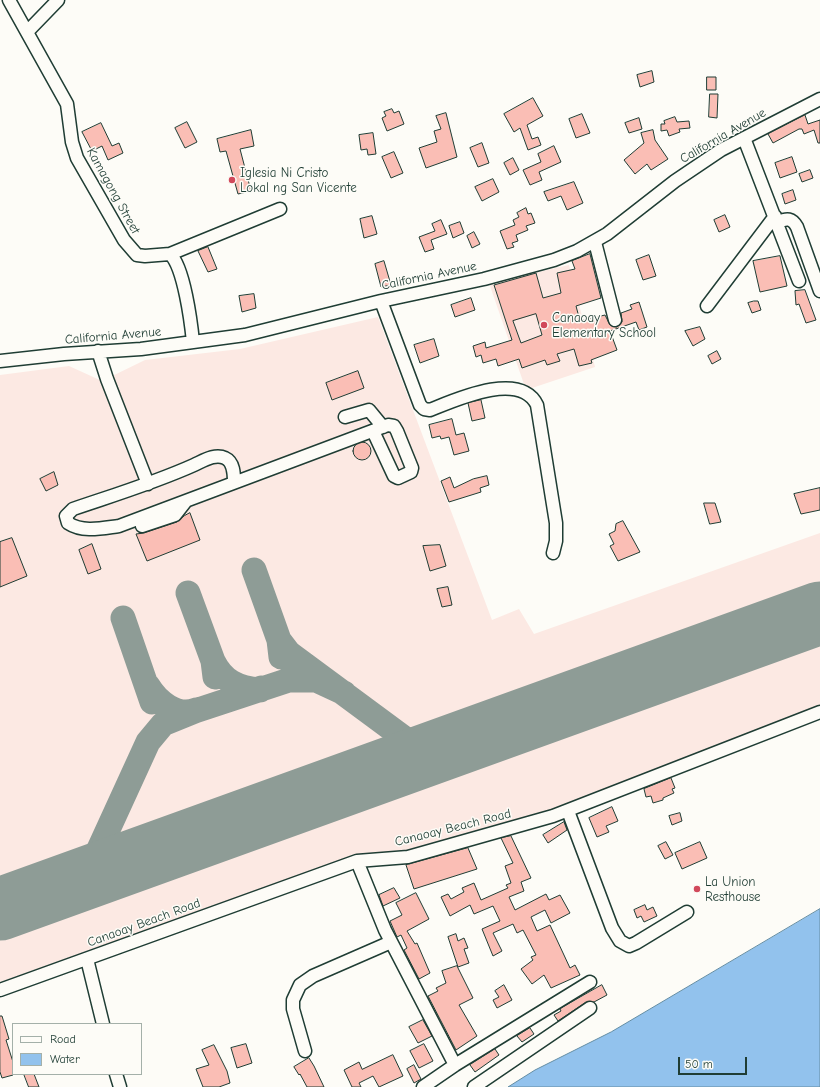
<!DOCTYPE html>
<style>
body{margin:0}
#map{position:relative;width:820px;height:1087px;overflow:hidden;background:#fdfcf7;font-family:"Comic Neue",sans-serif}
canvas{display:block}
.legend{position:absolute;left:12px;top:1023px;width:130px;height:52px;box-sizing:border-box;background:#fdfcf7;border:1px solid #a4b0a9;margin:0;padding:5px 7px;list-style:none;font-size:12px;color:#1f3d34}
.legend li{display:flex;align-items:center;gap:8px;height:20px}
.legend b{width:20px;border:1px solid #a4b0a9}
.scale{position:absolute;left:678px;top:1057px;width:69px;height:18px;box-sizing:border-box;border:2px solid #1f3d34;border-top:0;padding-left:5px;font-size:12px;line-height:14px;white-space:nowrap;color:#1f3d34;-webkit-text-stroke:3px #fdfcf7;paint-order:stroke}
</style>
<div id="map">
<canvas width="820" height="1087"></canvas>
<ul class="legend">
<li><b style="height:5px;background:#fdfcf7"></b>Road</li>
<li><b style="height:11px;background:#92c2ed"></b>Water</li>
</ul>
<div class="scale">50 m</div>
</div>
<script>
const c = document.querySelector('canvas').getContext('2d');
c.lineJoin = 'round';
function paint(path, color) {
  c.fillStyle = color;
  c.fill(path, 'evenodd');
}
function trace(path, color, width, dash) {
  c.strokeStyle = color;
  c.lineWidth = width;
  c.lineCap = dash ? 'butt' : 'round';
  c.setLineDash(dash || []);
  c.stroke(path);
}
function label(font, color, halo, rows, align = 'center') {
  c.font = font + ' "Comic Neue",sans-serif';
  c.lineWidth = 3;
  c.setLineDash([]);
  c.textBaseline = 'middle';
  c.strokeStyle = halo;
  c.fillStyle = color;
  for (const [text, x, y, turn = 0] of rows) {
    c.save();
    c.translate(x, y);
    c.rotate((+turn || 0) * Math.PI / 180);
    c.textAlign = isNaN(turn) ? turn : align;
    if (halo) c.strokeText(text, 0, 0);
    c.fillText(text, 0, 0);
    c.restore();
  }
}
const built = new Path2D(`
 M569 265 595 367 526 390 489 283Z
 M378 317 492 620 519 609 534 634 820 533V707L555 811 408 850 358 855 0 982V375L69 366 102 381 145 360 240 349Z`);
const water = new Path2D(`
 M820 909V1087H508L535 1070 611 1032Z`);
const taxiway = new Path2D(`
 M254 570 279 640 281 657
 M188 593 213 661 215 677
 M123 618 152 702
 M279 640 289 653 404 738 428 748 449 747
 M213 661C223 681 237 688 260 690L261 688
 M148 686C157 701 177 718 196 710
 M393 767 407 759 410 754 409 743 404 738
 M98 852V863L104 868 126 863
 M53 890 82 875 94 860 148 742 163 724 195 711 289 680H316L344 693`);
const runway = new Path2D(`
 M0 909 820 613`);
const building = new Path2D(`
 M652 71 654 82 640 87 637 75Z
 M707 77H716V90H707Z
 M710 94H718L717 118 709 117Z
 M533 98 543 116 527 125 532 139 538 137 541 145 528 150 520 128 514 132 504 114Z
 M392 109 394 113 399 111 404 124 387 131 382 118 386 116 384 112Z
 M446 113 457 157 426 168 419 148 437 142 434 131 441 129 436 116Z
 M582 114 590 133 576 138 569 119Z
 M805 115 808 124 820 120V143H818L814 130 804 134 802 129H799L773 143 768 134Z
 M675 117 677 122 689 121 690 128 679 129 680 132 669 136 667 130 661 131V124H665L664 121Z
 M639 118 642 129 629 133 625 123Z
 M187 122 197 142 185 148 175 128Z
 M101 123 112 146 119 143 123 153 108 160 102 146 92 151 82 132Z
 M251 130 254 146 240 149 251 191 238 194 226 151 220 152 217 139Z
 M653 130 655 140 668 159 651 170 647 164 635 174 624 160 644 143 641 133Z
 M373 133 376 154 368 155 367 149 361 150 359 135Z
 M482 143 489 163 478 167 470 148Z
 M554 146 561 162 539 172 542 180 530 185 523 170 541 162 538 154Z
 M394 152 403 173 391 178 382 157Z
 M792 157 797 172 780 178 775 163Z
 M513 158 519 170 510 175 504 163Z
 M810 170 813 178 802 182 799 174Z
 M493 179 499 192 482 201 475 187Z
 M574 182 583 203 567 210 561 196 548 201 544 192Z
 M793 190 796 200 785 204 782 194Z
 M526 208 528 214 531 213 535 223 526 226 528 230 516 235 518 241 512 243 514 247 507 249 500 231 515 225 513 220 519 217 517 213Z
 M725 215 730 227 719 232 714 220Z
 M372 216 377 234 364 238 360 219Z
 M441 220 447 234 431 240 434 249 425 252 419 237 435 231 432 224Z
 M460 222 464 233 453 238 449 226Z
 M474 232 480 244 472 248 467 236Z
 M208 247 217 269 208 272 198 251Z
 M590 254 601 298 576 306 580 321 605 315 610 325 617 327 622 322 621 313 632 309 630 305 639 302 647 327 639 330 636 322 610 331 617 350 591 360 592 363 579 366 574 349 557 354 560 361 547 365 545 360 522 368 519 359 498 366 496 359 483 363 481 355 476 357 473 346 485 342 486 348 512 340 494 285 536 273 543 298 561 293 557 273 575 269 572 261ZM536 314 542 335 521 343 513 321Z
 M649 255 656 276 643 280 636 260Z
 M780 256 787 286 760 292 753 261Z
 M384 261 391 285 381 287 375 264Z
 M805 290 816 320 806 323 799 304 796 305 795 291Z
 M254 294 256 308 242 312 239 296Z
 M471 298 475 310 455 317 451 305Z
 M754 301H758L761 310 752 313 748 303Z
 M700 327 705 339 693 346 685 331Z
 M434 339 439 356 420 363 414 345Z
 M717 351 721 359 712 364 708 356Z
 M358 371 364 388 332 400 326 383Z
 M481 400 485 418 472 421 468 403Z
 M452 419 456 435 464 433 469 451 454 455 449 437 441 439 440 436 432 438 429 425Z
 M353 451a9 9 0 1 1 18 0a9 9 0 1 1-18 0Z
 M54 472 58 485 46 491 40 479Z
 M487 476 489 485 480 488 481 492 449 502 441 481 450 477 454 488 473 479Z
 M820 488V510L801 514 794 494Z
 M704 503H715L721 522 710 524Z
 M190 513 200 540 147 561 136 534 144 533 177 522 184 516Z
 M623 521 640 552 618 561 610 546 614 544 609 534 615 531 616 524Z
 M12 538 27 576 0 587V542Z
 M92 544 101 569 88 574 79 550Z
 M440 545 446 566 430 571 423 546Z
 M448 587 452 605 442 607 437 589Z
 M671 778 675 788 672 789 674 793 663 798V800L653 803 651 796 646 797 644 789Z
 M612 807 618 821 606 826 609 832 597 837 589 818Z
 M680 813 682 821 672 825 669 816Z
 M564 822 567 830 548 843 543 835Z
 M511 836 531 878 521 882 524 891 509 897 515 910 546 894 549 900 560 895 570 913 551 923 545 910 531 917 537 931 550 925 570 968 575 965 580 975 551 988 544 975 532 984 521 969 533 960 531 957 536 955 523 930 517 933 513 924 493 933 502 951 493 956 482 929 500 921 493 906 474 914 470 905 450 916 441 897 448 894 451 899 464 892 462 888 474 883 481 900 508 888 506 885 511 883 505 866 513 863 501 838Z
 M666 842 673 855 665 859 658 846Z
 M700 842 707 858 682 869 675 853Z
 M468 848 477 869 414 889 406 865Z
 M394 888 400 898 383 906 379 895Z
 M416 893 429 919 407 931 415 944 417 943 430 973 419 979 404 950 407 948 401 935 397 937 390 921 402 915 396 903Z
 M645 905 647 910 653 907 657 916 644 922 641 916 637 918 634 910Z
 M456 934 458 941 464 938 468 948 464 949 469 963 458 967 448 937Z
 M457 966 473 998 459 1005 477 1036 456 1050 428 996 438 991 436 988 446 983 442 971Z
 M504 985 512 1000 497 1008 493 1000 499 997 495 991Z
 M602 985 607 995 594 1002H586L558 1021 554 1015 561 1011 560 1009Z
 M0 1016H2L9 1039 6 1040 13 1062V1075L2 1078 0 1072Z
 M423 1020 432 1036 418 1043 409 1027Z
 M530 1028 534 1034 522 1042 517 1036Z
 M246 1044 252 1063 237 1068 231 1048Z
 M424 1044 433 1061 419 1068 410 1051Z
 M214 1045 227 1071 230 1083 219 1087H203L196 1069 209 1065 202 1050Z
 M495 1049 499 1055 475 1072 470 1065Z
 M393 1055 403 1076 379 1087 373 1076 359 1083 361 1087H352L344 1070 359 1062 362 1069Z
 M309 1058 314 1066 324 1087H307L300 1074 299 1075 294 1067Z
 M414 1065 421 1079 414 1083 407 1069Z
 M24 1074H34L39 1087H29Z`);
const minor = new Path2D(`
 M9 0 67 104 72 142 77 158 124 240 137 255 145 256 170 254 280 209
 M28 31 58 0
 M744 138 799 281
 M778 222C787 218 792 218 797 227L820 291
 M595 242 615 320
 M170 254C184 267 191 322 193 342
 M381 301 420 405 424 409 430 410C455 400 520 370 537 405L556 523V541L553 553
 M707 306 775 216
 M98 351 107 379 148 484
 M0 361 64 354 141 349 245 335 381 301 484 279 554 260 577 251 607 234 675 181 721 150 820 99
 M345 417 369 410 383 427
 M234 482C234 474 234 462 225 458 215 453 203 461 194 465 154 483 114 495 73 509L66 516 68 523C83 533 103 528 119 526L388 425 394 426 397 431 412 468 411 472 398 478 394 476 373 431
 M142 526 175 515 186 501
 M568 811 612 928 620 941 629 946 636 943 687 912
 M357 861 385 930 455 1065
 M87 959 103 1024
 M0 990 357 861 408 857 553 816 820 712
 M305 1051 293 1009V1000L300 985 313 976 391 942
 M116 1074 120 1087
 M423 1087 455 1065 590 982
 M474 1087 590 1008`);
const markers = [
 [232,180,4,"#d1495b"],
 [544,325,4,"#d1495b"],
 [697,889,4,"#d1495b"]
];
const streetNames = [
 ["California Avenue",723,136,-30],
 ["Kamagong Street",113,191,61],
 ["California Avenue",429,276,-12],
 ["California Avenue",113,336,-5],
 ["Canaoay Beach Road",453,828,-14],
 ["Canaoay Beach Road",144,923,-20]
];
const poiNames = [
 ["Iglesia Ni Cristo",240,173],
 ["Lokal ng San Vicente",240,188],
 ["Canaoay",552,318],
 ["Elementary School",552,333],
 ["La Union",705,882],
 ["Resthouse",705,897]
];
paint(built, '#fce9e3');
paint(water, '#92c2ed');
trace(water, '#648da3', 1);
trace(taxiway, '#8e9c96', 25);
trace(runway, '#8e9c96', 63);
paint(building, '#fabeb5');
trace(building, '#1f3d34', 1);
trace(minor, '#1f3d34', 15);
trace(minor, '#fdfcf7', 12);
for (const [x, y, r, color] of markers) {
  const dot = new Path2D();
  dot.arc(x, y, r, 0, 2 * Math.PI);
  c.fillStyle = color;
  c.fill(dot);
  trace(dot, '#fdfcf7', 1.5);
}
label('13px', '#1f3d34', '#fdfcf7', streetNames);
label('13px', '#1f3d34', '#fdfcf7', poiNames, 'left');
</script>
